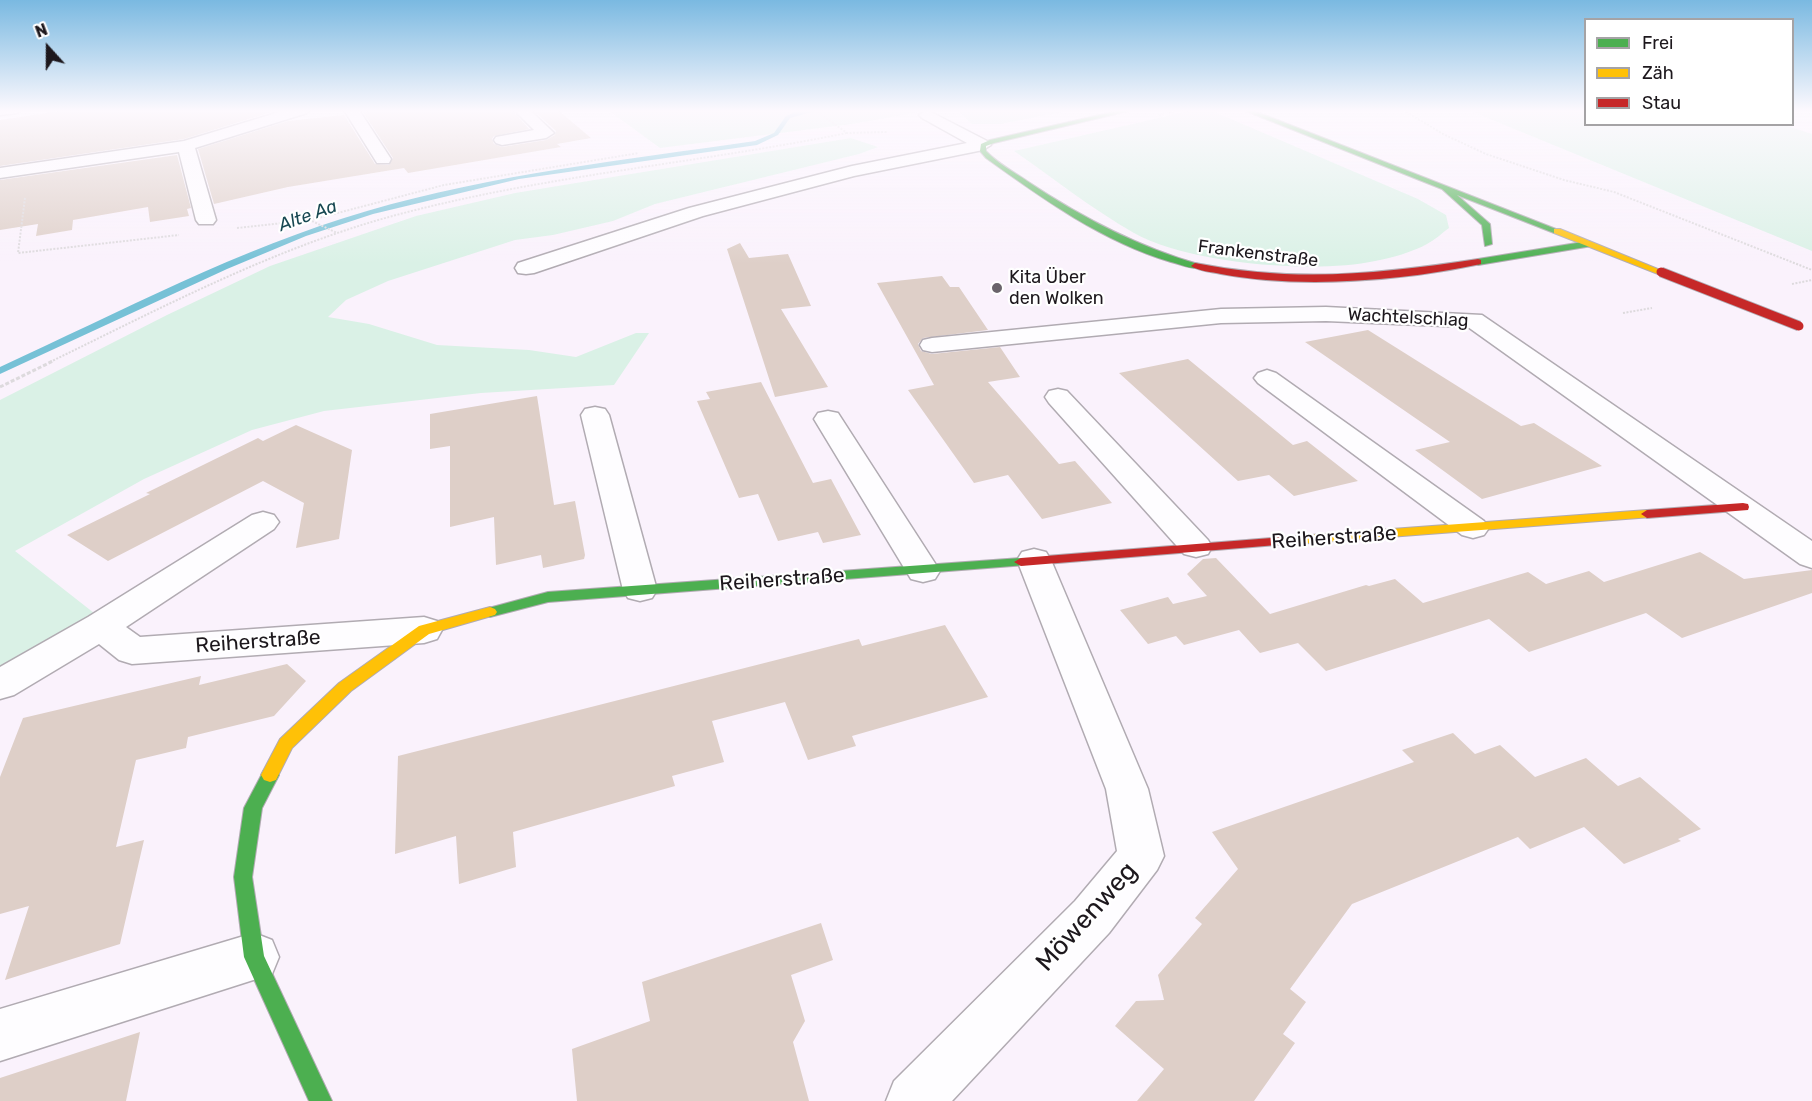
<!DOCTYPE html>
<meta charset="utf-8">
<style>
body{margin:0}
#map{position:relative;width:1812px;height:1101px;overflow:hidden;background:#faf2fc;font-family:Rubik,sans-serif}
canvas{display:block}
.legend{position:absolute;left:1584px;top:18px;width:210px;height:108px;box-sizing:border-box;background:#fff;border:2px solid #a5a3a5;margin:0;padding:8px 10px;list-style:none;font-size:18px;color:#1d181d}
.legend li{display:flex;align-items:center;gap:12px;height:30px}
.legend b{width:30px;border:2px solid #a5a3a5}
.north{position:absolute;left:18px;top:18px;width:60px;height:60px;-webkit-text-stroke:4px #fff;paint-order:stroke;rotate:339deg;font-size:16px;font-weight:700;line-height:24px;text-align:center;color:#1d181d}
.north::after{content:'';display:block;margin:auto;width:21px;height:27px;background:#1d181d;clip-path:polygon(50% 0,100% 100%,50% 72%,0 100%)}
</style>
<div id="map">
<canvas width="1812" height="1101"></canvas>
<ul class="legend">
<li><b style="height:8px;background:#4caf50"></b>Frei</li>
<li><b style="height:8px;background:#ffc107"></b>Zäh</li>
<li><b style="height:8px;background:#c62828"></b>Stau</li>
</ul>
<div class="north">N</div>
</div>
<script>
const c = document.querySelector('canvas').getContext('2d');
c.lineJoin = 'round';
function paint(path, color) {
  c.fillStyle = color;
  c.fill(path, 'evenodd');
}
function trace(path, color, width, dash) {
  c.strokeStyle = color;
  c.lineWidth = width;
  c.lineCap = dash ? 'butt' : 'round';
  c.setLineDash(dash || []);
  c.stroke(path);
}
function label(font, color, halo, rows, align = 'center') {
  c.font = font + ' Rubik,sans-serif';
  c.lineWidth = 4.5;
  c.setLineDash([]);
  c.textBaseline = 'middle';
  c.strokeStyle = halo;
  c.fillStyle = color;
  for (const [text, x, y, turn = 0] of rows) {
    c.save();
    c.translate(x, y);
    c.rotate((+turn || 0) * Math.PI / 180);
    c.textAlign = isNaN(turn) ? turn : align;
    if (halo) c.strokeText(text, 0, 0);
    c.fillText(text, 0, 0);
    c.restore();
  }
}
const green = new Path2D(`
 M608 110H931L852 124 660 148Z
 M957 110H1071L1001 124H972Z
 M1194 110H1210L1418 199 1446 215 1449 228C1442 233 1435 240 1427 244 1413 252 1391 258 1375 261 1315 274 1188 264 1134 233 1092 209 1053 178 1014 151Z
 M1468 110H1585L1586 124H1781L1812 134V251Z
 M851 138 878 147 859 154 655 204 613 221 553 235 515 240 388 281 346 300 328 317 369 324 437 345 529 350 576 357 636 333H649L614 385 481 393 324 411 252 430 144 479 15 551 94 613 0 669V400L167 315 270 266 416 216 515 193Z`);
const stream = new Path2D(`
 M820 110 790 118 778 135 757 145 519 179 373 214 306 236 227 269 0 374V367C120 312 240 248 367 211 493 174 625 160 755 141L774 133 786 116 797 111Z`);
const building = new Path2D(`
 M67 110H278L184 139 0 166V120Z
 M377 110H512L529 129 494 136 492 139 494 144 502 147 546 140 555 135 556 131 533 110H558L591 138 557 144 561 147 408 173 404 168 288 187 214 204 198 149 288 121 344 115 375 164 389 165 393 158 363 112Z
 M177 155 191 208 187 209 189 216 150 222 148 207 73 220 72 230 36 236 38 224 0 230V180Z
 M740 243 749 258 788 254 811 306 781 309 828 387 775 397 727 249Z
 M942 276 950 287H959L988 330 923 338 918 344 921 351 932 354 1000 347 1020 377 988 382 1059 464 1075 461 1112 503 1042 519 1008 475 974 483 908 390 934 385 877 283Z
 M1368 330 1521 426 1534 423 1602 466 1482 499 1415 450 1450 442 1305 342Z
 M1188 359 1293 445 1307 441 1358 481 1294 496 1269 475 1238 481 1119 373Z
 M761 382 813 483 831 479 861 535 823 543 818 532 778 541 758 494 739 498 697 401 710 399 706 392Z
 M537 396 554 505 575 501 585 555 584 559 543 568 541 555 496 565 494 517 450 527V446L430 449V414Z
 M296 425 352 450 339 539 296 548 304 503 263 481 108 561 67 535 150 494 146 493 258 438 263 441Z
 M1700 552 1744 579 1812 570V593L1682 638 1646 613 1529 652 1489 619 1326 671 1298 643 1260 653 1239 630 1184 645 1176 636 1148 644 1120 610 1168 597 1173 604 1207 596 1187 574 1203 559 1216 558 1270 614 1366 585 1369 586 1395 579 1423 603 1528 572 1546 584 1589 571 1604 582Z
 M945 625 988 697 852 736 856 746 808 760 785 702 712 721 724 762 672 776 675 786 513 832 516 867 459 884 456 836 395 854 398 756 859 639 862 646Z
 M287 664 306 681 274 716 188 737 186 748 136 760 116 847 144 840 120 944 5 980 29 906 0 914V777L23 718 201 676 199 685Z
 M1453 733 1475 754 1500 745 1535 777 1586 758 1618 786 1640 777 1701 829 1678 839 1681 841 1624 864 1584 827 1530 849 1518 837 1352 904 1290 989 1306 1002 1283 1034 1295 1043 1254 1101H1137L1164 1069 1115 1026 1136 1001 1164 1000 1158 975 1202 924 1195 918 1238 869 1212 832 1414 762 1402 750Z
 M821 923 833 960 791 975 805 1021 793 1042 809 1101H577L572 1049 650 1021 642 982Z
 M140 1032 126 1101H0V1078Z`);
const pathFar1 = new Path2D(`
 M815 110 847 133 887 132
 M1403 110 1443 134 1486 154 1564 180 1614 192 1812 270
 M1159 115 1181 110
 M25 198 18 253 179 235
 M312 221 337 233
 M237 228 311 220 444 185 639 153
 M1792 284 1812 280
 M1623 313 1652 308
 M50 362C163 307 278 246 400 214 547 175 699 163 847 133`);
const path = new Path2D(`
 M0 387 53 361`);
const street = new Path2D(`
 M0 110H20L18 113 0 115Z
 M286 110H309L307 113 195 148 216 220 213 224H199L196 220 179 152 0 178V168L184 141Z
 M344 110H359L391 159 389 163H377Z
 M514 110H530L554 133 546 138 502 145 496 143 494 140 496 137 534 130Z
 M927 110 989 142 991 145 983 150 854 176 703 216 534 273 526 274 518 273 515 268 518 263 689 208 852 166 967 143 922 118 919 115Z
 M1326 307 1482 315 1812 541V568L1800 564 1468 327 1326 321 1221 323 932 352 923 350 920 345 923 340 932 338 1221 309Z
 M1267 370 1276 373 1484 521 1489 528 1484 535 1473 538 1462 535 1258 383 1254 378 1258 373Z
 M1058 389 1067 391 1208 540 1212 547 1208 554 1196 557 1184 554 1049 403 1045 397 1049 391Z
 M595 407 605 409 609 415 657 590 652 598 640 601 628 598 623 590 581 415 585 409Z
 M828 411 838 413 940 571 935 579 923 582 911 579 906 571 814 419 818 413Z
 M263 512 274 515 279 522 274 529 126 627 140 637 424 617 437 621 442 630 437 639 424 643 132 664 119 660 99 644 14 695 0 699V667L88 617 252 515Z
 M1034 549 1046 552 1051 560 1148 789 1164 856 1157 870 1109 933 952 1101H886L894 1081 1075 901 1117 851 1106 789 1017 560 1022 552Z
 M254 933 272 940 279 957 272 974 0 1061V1009Z`);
const fast = new Path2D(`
 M1121 110H1133L994 143 986 146V151C997 163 1014 172 1027 181 1081 217 1136 246 1198 264V268C1189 269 1180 264 1171 262 1103 242 1043 199 986 158L980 151 981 144 990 140Z
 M1243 110H1252L1561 231 1554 233 1457 195 1490 224 1492 244 1485 246 1482 225 1442 189Z
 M1589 241 1593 244 1592 246 1478 265 1474 262 1478 259Z
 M1021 558 1028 562 1026 565 548 602 490 617 485 615 483 612 485 609 548 592Z
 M270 768 276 770 279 775 262 808 252 877 264 956 332 1101H309L244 957 234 877 244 808 264 770Z`);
const slow = new Path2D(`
 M1554 229H1560L1665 272 1658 274 1554 233Z
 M1647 510 1652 511 1653 514 1652 517 1284 545 1277 541 1284 537Z
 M490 607 495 609 497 612 495 615 429 634 351 691 292 748 276 780 270 782 264 780 261 775 280 739 339 683 419 626Z`);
const jam = new Path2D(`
 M1478 259 1481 260V264C1402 281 1300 289 1221 274 1212 272 1198 271 1191 266L1195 263C1295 283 1379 274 1478 259Z
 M1743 503 1748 504 1749 507 1748 510 1647 518 1641 514 1647 510Z
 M1284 537 1289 538 1291 541 1289 544 1021 566 1014 562 1021 558Z`);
const jamBridge = new Path2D(`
 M1661 272 1799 326`);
const markers = [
 [997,288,6,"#6a646b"]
];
const farWaternames = [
 ["Alte Aa",308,216,-20]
];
const farStreetnames = [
 ["Frankenstraße",1258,254,7],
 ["Wachtelschlag",1408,318,3]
];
const farPoinames = [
 ["Kita Über",1009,278],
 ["den Wolken",1009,299]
];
const streetNames = [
 ["Reiherstraße",1334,538,-4],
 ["Reiherstraße",782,580,-4],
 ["Reiherstraße",258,642,-4]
];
const nearStreetnames = [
 ["Möwenweg",1087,917,-48]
];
paint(green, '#daf1e6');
paint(stream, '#76c1d6');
paint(building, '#decfc8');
trace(street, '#b1abb2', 3);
trace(fast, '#b1abb2', 2);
trace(slow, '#b1abb2', 2);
trace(jam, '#b1abb2', 2);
trace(pathFar1, '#dddadd', 2, [2, 1.5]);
trace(path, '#dddadd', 3, [4, 2]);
paint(street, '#fefdff');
paint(fast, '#4caf50');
paint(slow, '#ffc107');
paint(jam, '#c62828');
trace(jamBridge, '#b1abb2', 11, []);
trace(jamBridge, '#c62828', 9);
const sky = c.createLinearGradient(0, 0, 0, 264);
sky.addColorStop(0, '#7ab9e1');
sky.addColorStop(0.42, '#fdf9fe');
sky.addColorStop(1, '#fdf9fe00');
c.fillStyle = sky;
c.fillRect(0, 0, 1812, 264);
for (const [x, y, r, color] of markers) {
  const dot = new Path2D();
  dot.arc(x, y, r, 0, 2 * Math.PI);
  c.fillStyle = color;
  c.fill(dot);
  trace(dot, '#fff', 2);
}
label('italic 18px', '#184852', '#fff', farWaternames);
label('18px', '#1d181d', '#fff', farStreetnames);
label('18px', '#1d181d', '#fff', farPoinames, 'left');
label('21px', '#1d181d', '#fff', streetNames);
label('26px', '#1d181d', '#fff', nearStreetnames);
</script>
